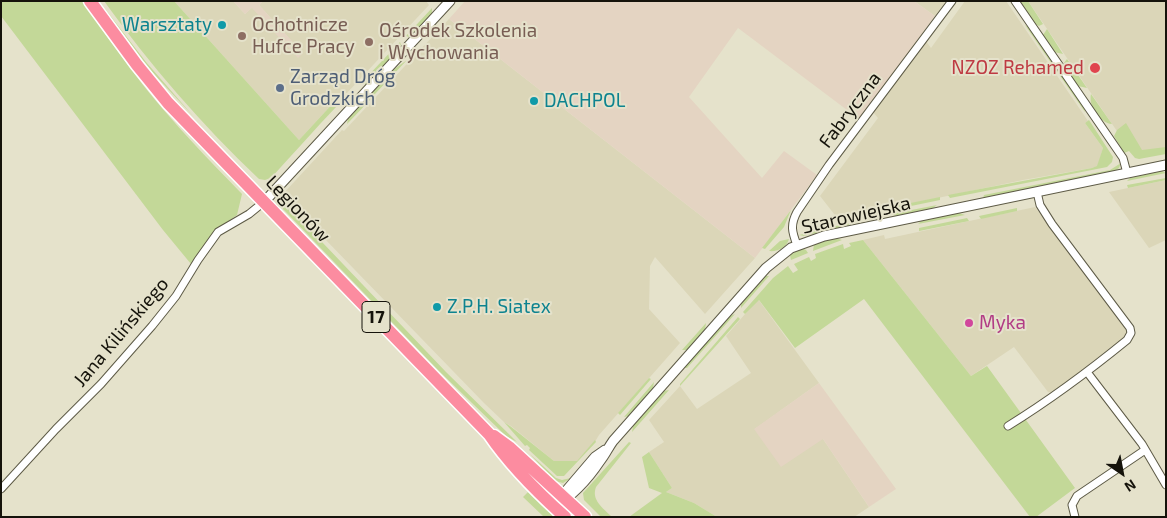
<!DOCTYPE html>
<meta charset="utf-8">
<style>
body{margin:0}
#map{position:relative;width:1167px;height:518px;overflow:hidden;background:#e5e2cb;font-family:"Exo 2",sans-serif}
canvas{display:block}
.frame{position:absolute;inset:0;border:2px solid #15130b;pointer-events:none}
.north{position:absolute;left:1097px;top:448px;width:50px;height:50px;-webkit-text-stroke:4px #e5e2cb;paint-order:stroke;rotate:147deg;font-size:14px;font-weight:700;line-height:20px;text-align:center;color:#15130b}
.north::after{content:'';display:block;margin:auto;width:18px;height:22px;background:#15130b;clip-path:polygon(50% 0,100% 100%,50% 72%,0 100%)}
</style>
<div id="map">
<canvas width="1167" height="518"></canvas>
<div class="frame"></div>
<div class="north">N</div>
</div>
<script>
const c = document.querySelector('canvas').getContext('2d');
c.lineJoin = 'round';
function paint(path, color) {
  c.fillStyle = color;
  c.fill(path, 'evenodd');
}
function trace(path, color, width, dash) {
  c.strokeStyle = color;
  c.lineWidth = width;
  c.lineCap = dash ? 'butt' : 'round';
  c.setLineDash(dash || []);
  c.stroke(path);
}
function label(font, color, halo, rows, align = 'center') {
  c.font = font + ' "Exo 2",sans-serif';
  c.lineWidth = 4;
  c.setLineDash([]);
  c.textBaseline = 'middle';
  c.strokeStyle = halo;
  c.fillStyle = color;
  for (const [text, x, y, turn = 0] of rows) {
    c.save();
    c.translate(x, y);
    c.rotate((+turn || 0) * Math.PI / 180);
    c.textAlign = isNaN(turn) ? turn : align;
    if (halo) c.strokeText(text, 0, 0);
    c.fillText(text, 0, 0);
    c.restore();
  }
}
const built = new Path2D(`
 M174 1H233L245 14 252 7 298 57 302 53 259 5 263 1H426L429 5 347 93H339L334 97 336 100 299 140Z
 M914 1H946L935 16Z
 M965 1H1006L1088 121 1085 123 1103 148 1098 166 1092 168 1023 180 838 219 820 196 878 118 873 112 926 41 931 48Z
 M1028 1H1166V150L1134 156Z
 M449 19 755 258 705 314 655 257 650 266 649 309 680 343 599 435 593 445 577 461H554L511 426 504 422 484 403 322 236 283 194 342 130 344 131Z
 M1166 180V240L1149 248 1109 192Z
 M1035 207 1127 331 1123 338 1052 393 1048 392 1014 347 971 376 863 240 884 235 885 239Z
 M758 299 819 383 755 429 823 439 869 507 854 517H717L694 503 666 492 672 488 649 452 664 442 649 420 680 386 697 409 751 373 726 336Z`);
const industrial = new Path2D(`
 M233 1H263L259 5 303 53 298 58 252 8 245 14Z
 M465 1H914L935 16 859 119 738 28 689 97 762 178 784 151 817 175 755 258 449 19Z
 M819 383 896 489 869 507 823 439 781 467 754 429Z`);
const green = new Path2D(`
 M1 1H82C102 29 122 58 143 85 174 124 208 159 242 194L237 215 219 228 191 264 163 230 1 16Z
 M97 1H99L146 62 194 117 153 73Z
 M104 1H174L299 140 336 100 337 106C315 129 293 154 271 178L265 180 259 179C202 125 150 65 104 1Z
 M1019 1H1028L1043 24 1039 26 1035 24Z
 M432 8V14L412 35 409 37 406 36Z
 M1025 25 1029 28 1084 107 1085 112Z
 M1047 29 1063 54 1054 52 1043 35Z
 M400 42 401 45 400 48 366 85 363 81Z
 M1067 59 1087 88 1078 86 1065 67 1064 63Z
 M407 60 374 95 371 92 390 72Z
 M1091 94 1112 124C1100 123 1088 106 1091 94Z
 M368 96 371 99 347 124 348 118Z
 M1089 120 1113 157 1112 162 1107 167 950 198 948 195 1092 168 1097 166 1103 148 1085 123Z
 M1126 123 1142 150 1166 147V154L1139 159 1135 158 1129 151 1124 153 1114 136 1117 130Z
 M1121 163 1119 168 1115 171 983 198 984 195 1110 170Z
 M1162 171 1166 173 1127 181 1130 178Z
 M1166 178V180L1128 188 1127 185Z
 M940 197V200L887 211 886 208Z
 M281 199 446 372 517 442 506 436 438 370 283 209Z
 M937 205 933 208 896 216 891 214Z
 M1017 208V211L981 219 979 216Z
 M791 210 784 227 765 249 762 248Z
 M959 213 965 215 918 224 921 221Z
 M967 218 969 221 919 231V228Z
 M848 223 849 225 804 236 799 235Z
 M836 238 842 240 813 251 814 244Z
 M789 239C787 247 778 252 769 251L780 241Z
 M863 240 971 376 987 366 1075 488 1036 517H1030L864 299 795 348 759 300 745 314 743 312 773 278 788 266 793 273 798 270 794 264 809 257 811 261 816 258 815 254 843 244 844 249 851 246 849 243Z
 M802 248 806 250 808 253 791 260 790 255Z
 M766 276H769L741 308V303Z
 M735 314 687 368H684L730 316Z
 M738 317 740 319 680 386V384Z
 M706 323 705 329 687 350H682Z
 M649 378 651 379 620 415 618 413Z
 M654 382 653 388 629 416 624 417Z
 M669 390 632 432 633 426 664 391Z
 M504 422 510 426 554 461H577L595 440 596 442 564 476H557L529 450 530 448 527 445 525 446Z
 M629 442 631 443 596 487C591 500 603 508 612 517H601L584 500 583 493Z
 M649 452 672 488 666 492 694 503 717 517H629L662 493 649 488 642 457Z
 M530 454 556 478 562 480 571 478 563 483 555 481Z
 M528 492 554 517H544L523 497Z`);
const minor = new Path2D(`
 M1015 1 1123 158 1127 173
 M797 245C792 232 790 225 797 212L829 165 952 1
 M1087 372 1142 444 1166 485
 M1008 426C1050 400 1089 371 1127 340L1131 333 1130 328 1052 224 1040 205 1037 192
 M1 489 56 429 101 384 152 326 176 296 198 260 218 232 249 214 265 201
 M1075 517 1072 505 1077 496 1145 450`);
const tertiary = new Path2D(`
 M265 201 450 1
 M560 498 595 457 605 450
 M554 507C572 496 588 479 600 461 605 455 608 448 613 441L766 268 791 248 824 236 1166 165`);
const trunk = new Path2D(`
 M90 1 137 65 168 103 489 434C510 465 537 492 565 517
 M494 436 509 447 585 517`);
const markers = [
 [222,25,5,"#0f9aa8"],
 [242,36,5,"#8d6e63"],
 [369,42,5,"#8d6e63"],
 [1095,68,6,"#e0444e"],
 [280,88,5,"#5c6f8a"],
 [534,101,5,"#0f9aa8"],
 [437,307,5,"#0f9aa8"],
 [969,323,5,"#d1479c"]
];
const shields = [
 [376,317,28]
];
const shieldNames = [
 ["17",376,317]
];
const cultureNames = [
 ["Warsztaty",212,25,"right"],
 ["DACHPOL",544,101],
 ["Z.P.H. Siatex",447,307]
];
const educationNames = [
 ["Ochotnicze",252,25],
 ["Hufce Pracy",252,47],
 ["Ośrodek Szkolenia",379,31],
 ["i Wychowania",379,53]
];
const healthNames = [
 ["NZOZ Rehamed",1084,68]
];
const serviceNames = [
 ["Zarząd Dróg",290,77],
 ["Grodzkich",290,99]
];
const streetNames = [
 ["Fabryczna",850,110,-53],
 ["Legionów",298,209,46],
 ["Starowiejska",856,215,-13],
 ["Jana Kilińskiego",121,332,-50]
];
const hotelNames = [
 ["Myka",979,323]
];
paint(built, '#dbd6b8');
paint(industrial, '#e4d4c2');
paint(green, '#c3d898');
trace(minor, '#5d5a46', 9);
trace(tertiary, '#5d5a46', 11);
trace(trunk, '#fff', 15);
trace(minor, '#fff', 7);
trace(tertiary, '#fff', 9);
trace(trunk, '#fc8ca0', 12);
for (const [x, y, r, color] of markers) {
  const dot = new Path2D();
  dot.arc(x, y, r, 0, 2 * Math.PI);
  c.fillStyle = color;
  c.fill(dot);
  trace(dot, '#e5e2cb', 2);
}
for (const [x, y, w] of shields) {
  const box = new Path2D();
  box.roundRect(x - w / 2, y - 15.5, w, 31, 4);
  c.fillStyle = '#e5e2cb';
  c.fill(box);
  trace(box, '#15130b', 1);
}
label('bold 18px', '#15130b', null, shieldNames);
label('19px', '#0d838f', '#e5e2cb', cultureNames, 'left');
label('19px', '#785e54', '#e5e2cb', educationNames, 'left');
label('19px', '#be3a42', '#e5e2cb', healthNames, 'right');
label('19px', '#4e5e75', '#e5e2cb', serviceNames, 'left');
label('19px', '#15130b', '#e5e2cb', streetNames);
label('19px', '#b23c85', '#e5e2cb', hotelNames, 'left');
</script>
